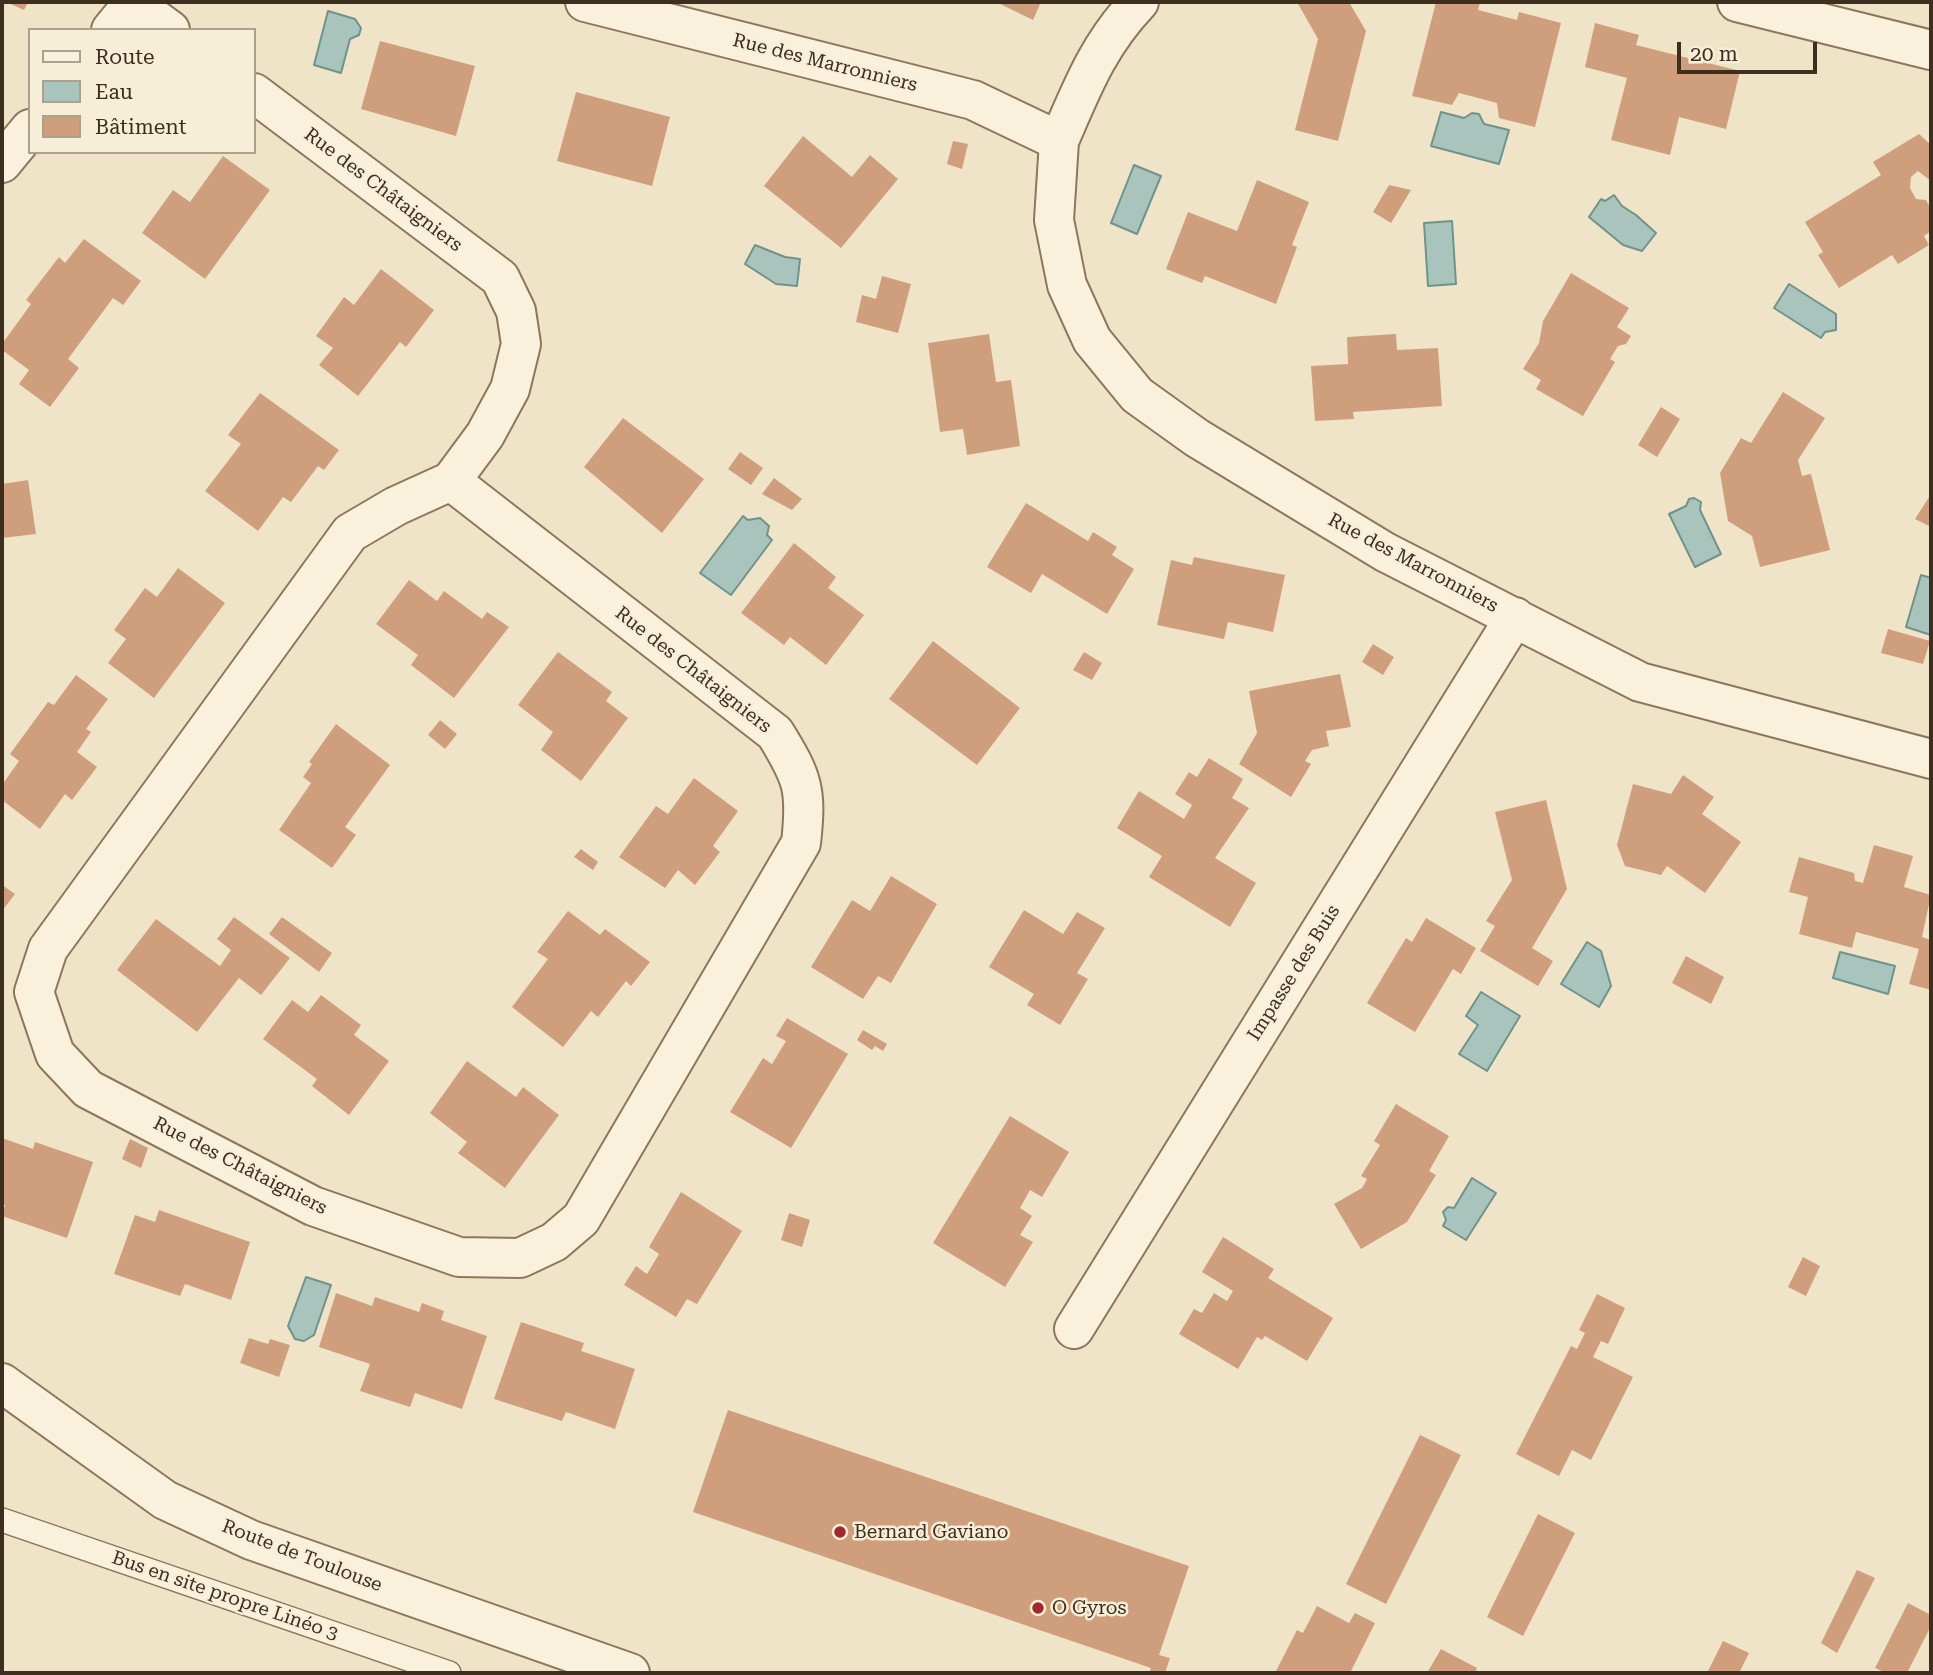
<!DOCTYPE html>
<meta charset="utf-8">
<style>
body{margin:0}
#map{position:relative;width:1933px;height:1675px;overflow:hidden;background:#f0e4c8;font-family:"Roboto Serif",serif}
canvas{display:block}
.frame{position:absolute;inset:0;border:4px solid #3d2e20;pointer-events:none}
.legend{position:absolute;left:28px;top:28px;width:228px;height:126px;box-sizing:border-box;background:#f7eed8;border:2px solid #ada18e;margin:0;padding:9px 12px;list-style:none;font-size:21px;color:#3d2e20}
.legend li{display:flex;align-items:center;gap:14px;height:35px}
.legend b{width:35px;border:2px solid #ada18e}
.scale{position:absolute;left:1677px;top:42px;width:140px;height:32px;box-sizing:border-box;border:4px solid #3d2e20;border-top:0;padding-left:9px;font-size:21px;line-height:24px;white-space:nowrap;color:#3d2e20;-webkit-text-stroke:5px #f7eed8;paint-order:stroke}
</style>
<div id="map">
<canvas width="1933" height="1675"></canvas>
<div class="frame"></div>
<ul class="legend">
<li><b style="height:9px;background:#faf1dc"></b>Route</li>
<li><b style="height:19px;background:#a9c4bc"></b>Eau</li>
<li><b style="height:19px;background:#cf9f7d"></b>Bâtiment</li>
</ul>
<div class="scale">20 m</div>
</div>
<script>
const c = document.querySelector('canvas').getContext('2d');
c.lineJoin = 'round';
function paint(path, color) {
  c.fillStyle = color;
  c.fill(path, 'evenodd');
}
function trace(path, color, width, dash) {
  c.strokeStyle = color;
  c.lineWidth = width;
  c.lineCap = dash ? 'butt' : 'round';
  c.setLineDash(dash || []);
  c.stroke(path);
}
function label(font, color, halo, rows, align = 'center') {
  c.font = font + ' "Roboto Serif",serif';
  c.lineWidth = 5;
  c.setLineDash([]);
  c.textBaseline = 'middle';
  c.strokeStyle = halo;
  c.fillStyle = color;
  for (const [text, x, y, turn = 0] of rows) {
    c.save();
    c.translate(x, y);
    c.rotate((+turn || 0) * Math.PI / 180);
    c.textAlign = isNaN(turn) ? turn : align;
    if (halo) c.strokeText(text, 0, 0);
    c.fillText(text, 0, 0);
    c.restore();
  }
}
const water = new Path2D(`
 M328 11 355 19 361 28 359 35 350 39 341 73 314 65Z
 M1441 112 1464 118 1472 113 1479 114 1484 124 1509 130 1499 164 1431 146Z
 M1134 165 1161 176 1137 234 1111 223Z
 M1614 195 1622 206 1636 215 1656 233 1642 251 1623 245 1589 217 1601 199 1605 201Z
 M1452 221 1456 284 1428 286 1424 223Z
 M755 245 785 257 800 259 797 286 776 284 745 264Z
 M1789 284 1836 314V330L1825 332 1821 338 1774 308Z
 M1689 499 1694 498 1701 502 1700 510 1721 554 1695 567 1669 514 1686 506Z
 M743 516 748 520 760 518 769 526 767 535 772 540 731 595 700 573Z
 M1921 575 1931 578V635L1906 627Z
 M1587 942 1601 951 1611 986 1599 1007 1561 984Z
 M1840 952 1895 966 1888 994 1833 978Z
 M1481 992 1520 1016 1487 1071 1459 1054 1478 1025 1466 1016Z
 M1472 1178 1496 1193 1466 1240 1443 1226 1446 1220 1443 1212 1448 1207 1454 1208Z
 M306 1277 331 1285 314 1335 304 1341 295 1339 288 1326Z`);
const building = new Path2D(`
 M6 2H28L24 10Z
 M996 2H1041L1033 20Z
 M1297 2H1349L1366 31 1338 141 1295 130 1318 39Z
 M1436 2H1480L1478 10 1517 20 1519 12 1561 23 1535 127 1499 118 1497 103 1459 93 1452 105 1412 96Z
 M1595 23 1639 35 1636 45 1740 71 1726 129 1679 117 1670 155 1611 140 1627 78 1585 67Z
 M380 41 475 66 456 136 361 109Z
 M576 92 670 117 652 186 557 161Z
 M1919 134 1931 145V181L1918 171 1911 177 1910 188 1916 199 1926 200 1931 209V231L1924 236 1929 245 1898 264 1892 255 1839 288 1818 255 1823 252 1805 222 1881 175 1873 162Z
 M803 136 852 177 870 155 898 179 841 248 764 186Z
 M953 141 968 144 962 169 947 164Z
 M223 156 270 190 205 279 142 233 173 190 190 202Z
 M1257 180 1309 202 1292 245 1297 247 1276 304 1205 276 1202 283 1166 269 1188 212 1237 231Z
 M1389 185 1411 190 1391 223 1373 212Z
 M84 239 141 281 123 305 113 298 68 359 79 368 50 407 19 384 29 370 2 350V344L31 304 26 300 59 257 65 263Z
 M381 269 434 310 406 347 400 342 358 396 319 365 333 348 316 336 344 297 354 305Z
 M1571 273 1629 308 1617 327 1631 336 1626 344 1618 346 1610 359 1615 362 1583 416 1536 389 1541 380 1523 369 1539 343 1543 321Z
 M882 276 911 284 898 333 856 322 862 295 876 299Z
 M989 334 996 382 1011 380 1020 446 967 455 963 429 940 432 928 343Z
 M1396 334 1397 350 1438 348 1442 406 1353 412 1354 419 1315 421 1311 366 1348 364 1347 337Z
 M1783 392 1825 418 1798 460 1802 476 1811 474 1830 550 1760 567 1752 536 1728 521 1720 473 1741 438 1751 443Z
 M260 393 339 450 324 470 318 466 291 502 283 497 258 531 205 491 241 444 228 435Z
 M1661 407 1680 419 1657 457 1638 445Z
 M623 418 704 479 662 533 584 467Z
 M740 452 763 468 751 485 728 469Z
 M774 478 802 499 792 510 762 494Z
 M28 480 36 534 2 538V484Z
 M1931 494V527L1915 519Z
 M1026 503 1088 541 1093 532 1117 547 1112 555 1134 569 1107 614 1042 574 1031 593 987 567Z
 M794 543 836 577 828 588 864 615 826 665 790 637 784 645 741 613Z
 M1194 557 1285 575 1273 632 1228 622 1224 639 1157 625 1171 560 1192 565Z
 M178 568 225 603 154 698 108 663 126 639 114 630 145 588 157 597Z
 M409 580 437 601 444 591 482 619 487 612 509 627 454 698 411 665 418 655 376 624Z
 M1888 629 1930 641 1923 664 1881 653Z
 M933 641 1020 708 977 765 889 699Z
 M1373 644 1394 657 1383 675 1362 662Z
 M558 652 612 692 606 701 628 718 581 781 541 750 553 732 518 705Z
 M1084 652 1102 663 1092 680 1073 670Z
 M1340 674 1351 727 1326 731 1329 746 1312 750 1305 761 1311 764 1291 797 1239 764 1257 733 1249 691Z
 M76 675 108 699 86 729 91 732 77 752 97 767 72 800 65 794 40 829 2 800V785L19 761 10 754 48 702 54 705Z
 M440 720 457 734 445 749 428 735Z
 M336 724 390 765 345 827 356 835 332 868 279 830 311 783 303 777 312 764 309 762Z
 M1209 758 1243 779 1232 798 1249 808 1215 858 1256 883 1230 927 1149 877 1162 856 1117 828 1139 791 1184 819 1192 805 1175 794 1189 772 1197 777Z
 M1683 775 1714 797 1702 814 1741 842 1705 893 1667 866 1661 875 1625 866 1617 845 1633 784 1671 794Z
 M694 778 738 811 713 846 720 852 695 885 678 870 665 888 619 857 656 806 668 814Z
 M1546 800 1567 889 1532 948 1553 961 1538 986 1480 951 1495 926 1486 921 1512 880 1495 812Z
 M1874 845 1913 856 1904 887 1931 895 1922 937 1931 940V990L1909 984 1919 949 1856 932 1852 948 1799 934 1808 897 1789 892 1799 857 1854 873 1855 881 1863 883Z
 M581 849 598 862 593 870 574 857Z
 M891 876 937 904 891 983 878 976 863 999 811 967 852 900 870 911Z
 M2 885 15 894 2 911Z
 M1024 910 1063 934 1077 912 1105 928 1077 973 1088 979 1060 1025 1027 1005 1034 994 989 967Z
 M568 911 600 935 605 929 650 962 631 986 626 981 598 1017 591 1011 563 1047 512 1007 548 959 537 952Z
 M234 917 290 958 261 995 239 978 197 1032 117 970 156 919 220 966 231 950 217 939Z
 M282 917 332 953 319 972 269 934Z
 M1426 918 1476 948 1461 974 1453 969 1415 1032 1367 1003 1406 938 1412 942Z
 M1686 956 1724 977 1711 1004 1672 983Z
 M321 995 361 1025 354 1035 389 1061 349 1115 312 1086 317 1079 263 1039 292 1000 308 1012Z
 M787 1018 848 1054 791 1148 730 1112 763 1058 772 1064 786 1041 776 1036Z
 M863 1030 887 1044 883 1051 875 1046 872 1050 857 1040Z
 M467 1061 516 1097 523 1087 559 1115 505 1188 458 1153 467 1142 430 1113Z
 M1396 1104 1449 1136 1429 1171 1436 1175 1407 1222 1361 1249 1334 1204 1362 1188 1367 1179 1361 1176 1380 1145 1374 1141Z
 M1010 1116 1069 1152 1042 1197 1030 1190 1020 1208 1032 1216 1020 1235 1033 1242 1005 1287 933 1243Z
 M2 1138 33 1149 35 1142 93 1162 67 1238 2 1216 5 1205 2 1204Z
 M130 1139 148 1148 141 1168 122 1159Z
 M681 1192 742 1231 697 1304 687 1299 676 1317 624 1285 636 1266 647 1274 659 1254 649 1247Z
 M159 1210 250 1242 231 1300 185 1284 180 1296 114 1274 135 1215 155 1222Z
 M789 1213 810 1220 802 1247 781 1240Z
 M1223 1237 1274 1269 1268 1278 1333 1318 1307 1361 1265 1336 1262 1340 1257 1337 1238 1369 1179 1334 1194 1309 1202 1313 1214 1293 1227 1301 1233 1291 1202 1272Z
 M1803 1257 1820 1266 1806 1296 1788 1287Z
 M336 1293 372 1306 375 1297 419 1312 422 1303 444 1311 441 1320 487 1336 462 1409 415 1393 410 1407 360 1391 370 1364 319 1347Z
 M1597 1294 1625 1308 1608 1344 1601 1341 1593 1357 1633 1377 1591 1460 1572 1450 1559 1476 1516 1454 1571 1346 1577 1349 1585 1333 1579 1330Z
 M521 1322 584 1343 581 1351 635 1369 615 1429 566 1412 562 1421 494 1399Z
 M249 1338 268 1344 270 1339 290 1345 279 1377 240 1363Z
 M728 1410 1189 1566 1159 1655 1170 1658 1165 1673H1149L1151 1668 693 1512Z
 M1420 1435 1461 1455 1386 1604 1346 1584Z
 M1538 1514 1575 1533 1523 1636 1487 1617Z
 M1857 1570 1875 1578 1837 1653 1821 1643Z
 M1908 1603 1931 1615V1626L1907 1673H1886L1875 1668Z
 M1317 1606 1349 1623 1355 1613 1375 1623 1350 1673H1275L1297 1630 1303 1633Z
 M1723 1641 1749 1653 1739 1673H1707Z
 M1441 1649 1477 1668 1475 1673H1427Z`);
const service = new Path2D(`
 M2 1520 449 1673`);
const minor = new Path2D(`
 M585 2 973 100 1059 141 1054 220 1067 285 1092 340 1137 395 1197 438 1385 552 1640 682 1931 759
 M1737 2 1931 50
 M133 3 170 30
 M111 30 134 2
 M254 93 500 278 516 311 521 344 510 389 485 435 451 481 396 506 350 533 48 949 34 992 55 1054 88 1089 313 1206 459 1257 520 1258 554 1242 581 1219 801 843C807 790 803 778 775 733L451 481
 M1059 141C1082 88 1098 45 1139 2
 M2 163 30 129
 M1074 1329 1515 617`);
const tertiary = new Path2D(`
 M2 1383 165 1500 251 1540 630 1673`);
const markers = [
 [840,1532,7,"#9e2a2b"],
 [1038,1608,7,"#9e2a2b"]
];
const streetNames = [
 ["Rue des Marronniers",825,63,14],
 ["Rue des Châtaigniers",383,190,37],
 ["Rue des Marronniers",1413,563,28],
 ["Rue des Châtaigniers",693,670,38],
 ["Impasse des Buis",1294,973,-58],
 ["Rue des Châtaigniers",240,1166,27],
 ["Route de Toulouse",302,1556,21],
 ["Bus en site propre Linéo 3",225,1596,19]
];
const poiNames = [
 ["Bernard Gaviano",854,1532],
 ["O Gyros",1052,1608]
];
paint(water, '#a9c4bc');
trace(water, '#6f938a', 2);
paint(building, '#cf9f7d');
trace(service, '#8d765c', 26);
trace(minor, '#8d765c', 42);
trace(tertiary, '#8d765c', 42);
trace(service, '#faf1dc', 23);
trace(minor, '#faf1dc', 38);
trace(tertiary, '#faf1dc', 38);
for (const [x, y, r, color] of markers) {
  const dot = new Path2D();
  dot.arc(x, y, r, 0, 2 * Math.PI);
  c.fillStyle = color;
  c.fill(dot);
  trace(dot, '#f7eed8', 2.5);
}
label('19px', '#3d2e20', '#f7eed8', streetNames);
label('19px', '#3d2e20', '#f7eed8', poiNames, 'left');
</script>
